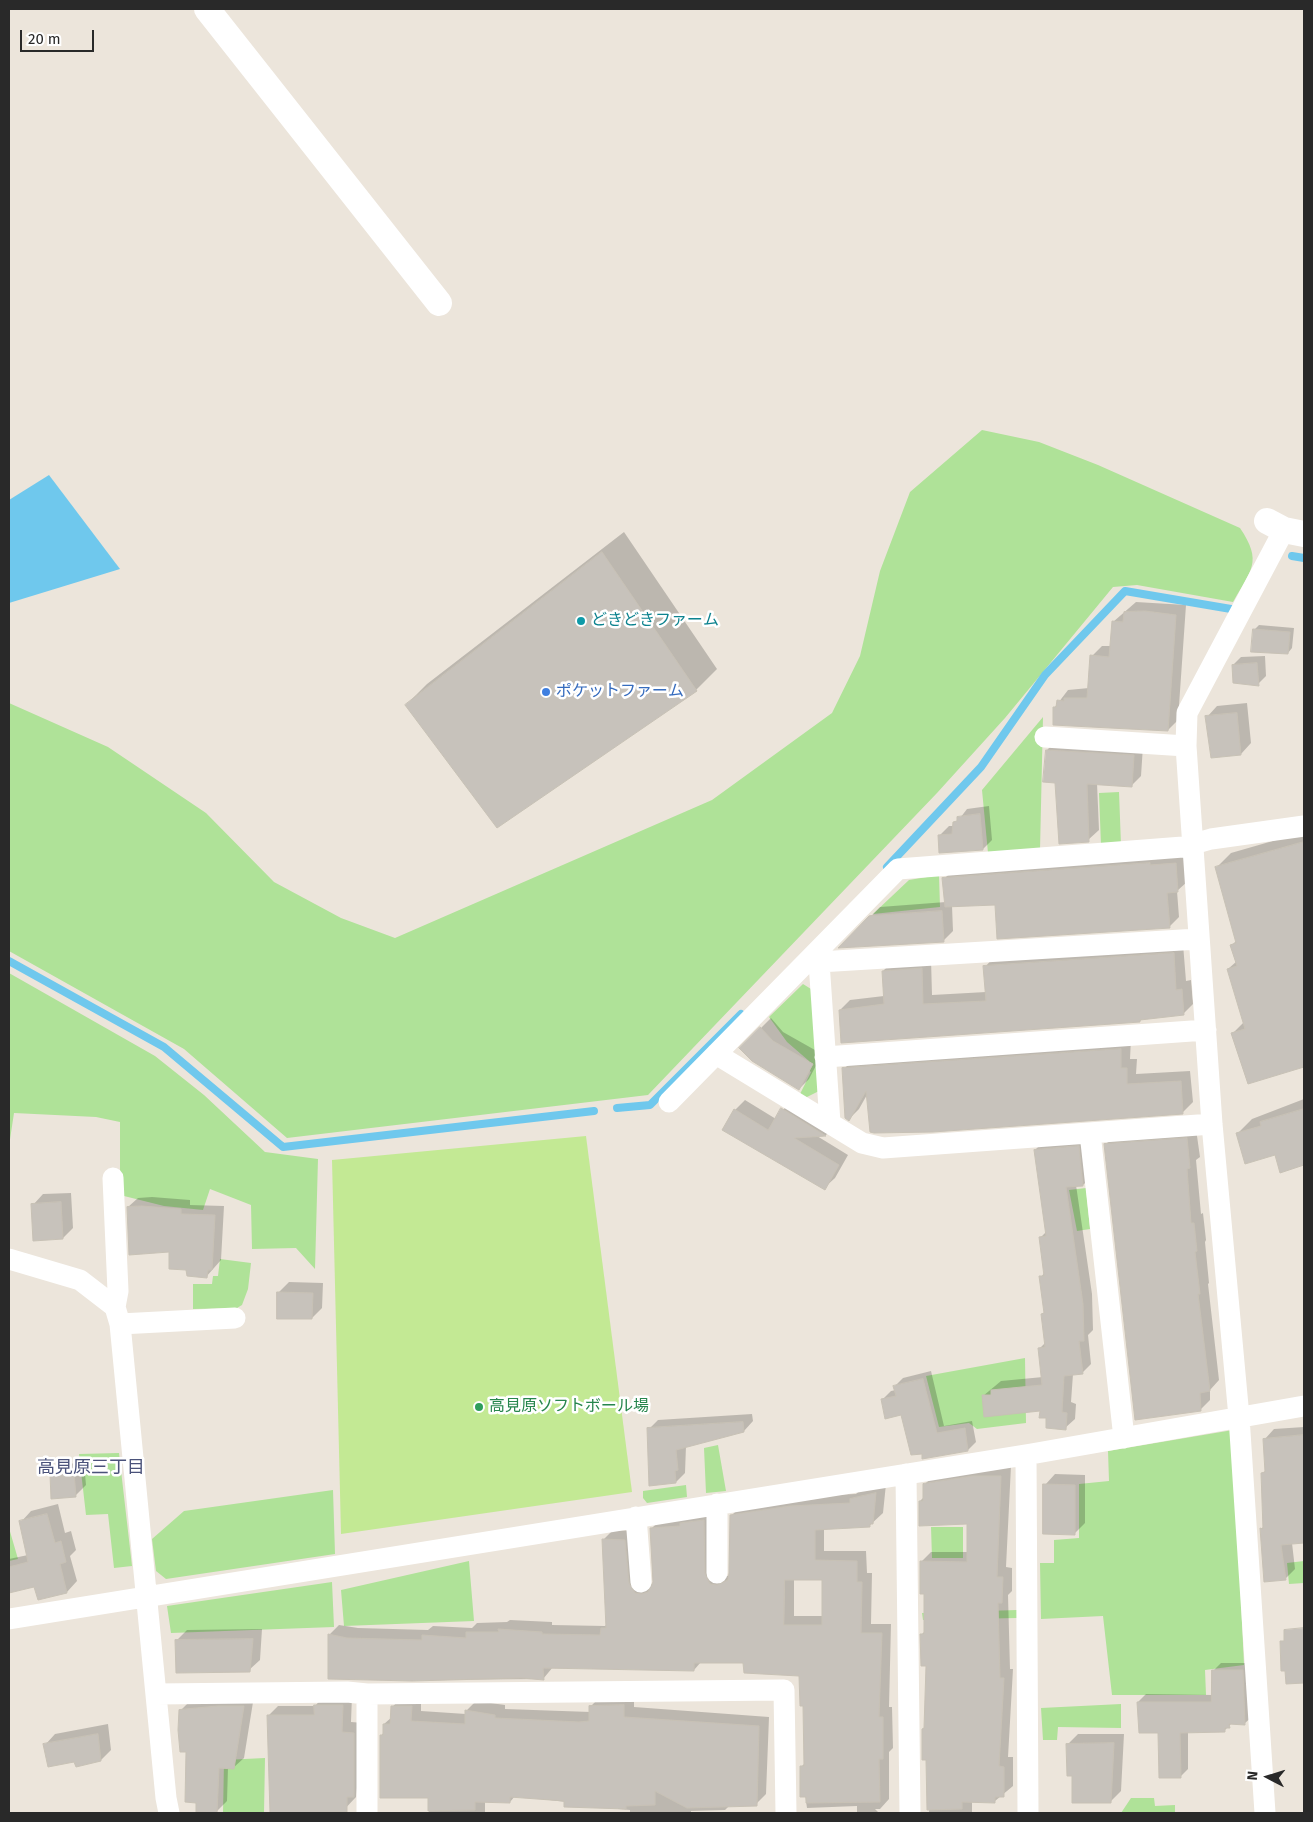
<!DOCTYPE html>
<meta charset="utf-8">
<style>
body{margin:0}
#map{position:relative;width:1313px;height:1822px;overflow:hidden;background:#ece5db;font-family:"Fira Sans",sans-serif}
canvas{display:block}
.frame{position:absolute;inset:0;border:10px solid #292929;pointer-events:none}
.north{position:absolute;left:1243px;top:1752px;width:50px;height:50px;-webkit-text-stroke:4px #fff;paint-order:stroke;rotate:275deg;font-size:14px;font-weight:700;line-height:20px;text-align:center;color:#292929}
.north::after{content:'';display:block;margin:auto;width:18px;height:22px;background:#292929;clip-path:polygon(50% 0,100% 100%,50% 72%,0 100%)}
.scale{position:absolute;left:20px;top:30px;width:74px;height:22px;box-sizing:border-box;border:2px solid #292929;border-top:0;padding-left:6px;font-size:15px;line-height:18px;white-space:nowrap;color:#292929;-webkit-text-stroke:4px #fff;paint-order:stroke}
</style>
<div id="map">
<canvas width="1313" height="1822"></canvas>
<div class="frame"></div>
<div class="north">N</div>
<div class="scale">20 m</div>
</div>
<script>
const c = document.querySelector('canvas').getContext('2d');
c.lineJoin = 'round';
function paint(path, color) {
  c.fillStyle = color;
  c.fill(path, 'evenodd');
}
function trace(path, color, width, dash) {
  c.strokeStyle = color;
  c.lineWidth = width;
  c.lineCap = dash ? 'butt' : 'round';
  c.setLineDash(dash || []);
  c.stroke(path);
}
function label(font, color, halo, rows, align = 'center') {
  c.font = font + ' "Fira Sans","Noto Sans JP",sans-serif';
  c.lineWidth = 5;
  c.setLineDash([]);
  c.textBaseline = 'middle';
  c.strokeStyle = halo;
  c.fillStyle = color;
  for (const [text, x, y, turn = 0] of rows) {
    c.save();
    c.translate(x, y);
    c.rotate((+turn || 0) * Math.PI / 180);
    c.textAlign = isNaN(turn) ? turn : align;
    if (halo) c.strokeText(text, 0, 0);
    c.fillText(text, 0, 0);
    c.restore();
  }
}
const green = new Path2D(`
 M982 430 1039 442 1098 465 1240 528C1263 562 1251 570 1233 602L1137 585 1113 587 1005 718 937 793 648 1095 287 1138 184 1049 9 951V703L108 747 206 813 274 882 341 918 395 938 712 800 832 713 860 656 880 571 910 492Z
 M1043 717 1040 850 988 853 982 790Z
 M1119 792 1121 845H1101L1099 793Z
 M939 875 940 907 873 914 909 880Z
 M9 973 155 1056 204 1095 265 1152 318 1159 315 1269 296 1248 252 1249 251 1205 210 1189 203 1210 164 1206 120 1195V1122L96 1117 14 1113 9 1146Z
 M803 984 811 989 819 1091 805 1098 800 1094 811 1072 805 1068 809 1061 787 1042 769 1017Z
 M1086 1188 1090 1229 1077 1231 1069 1190Z
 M220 1259 251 1263 248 1289 242 1305 237 1308 193 1309V1284H212L213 1276H218Z
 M1025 1358 1026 1423 977 1429 969 1423 939 1427 926 1376Z
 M1233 1430 1244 1665 1205 1670 1206 1695H1112L1103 1616 1041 1619 1040 1563H1054V1540L1079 1538V1484L1109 1481 1108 1451Z
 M718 1445 726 1491 706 1493 704 1448Z
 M119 1453 132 1566 114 1568 108 1514 86 1515 79 1454Z
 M686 1485 687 1497 647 1503 643 1498V1491Z
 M333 1490 335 1554 166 1579 156 1571 152 1539 184 1511Z
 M931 1527H963V1558H932Z
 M9 1528 18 1559 9 1561Z
 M469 1561 474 1621 344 1626 341 1590Z
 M1304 1561V1583L1289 1584 1287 1563Z
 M332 1582 334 1627 171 1633 167 1606Z
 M1017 1610V1618L923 1620 922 1613Z
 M1121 1704V1728L1058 1727 1057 1740H1043L1041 1708Z
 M265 1758 264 1813H223L224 1760Z
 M1131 1798H1154L1155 1806 1175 1805V1813H1121Z`);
const pitch = new Path2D(`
 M586 1136 632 1492 341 1534 332 1160Z`);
const water = new Path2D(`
 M49 475 120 569 9 603V500Z`);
const shadow = new Path2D(`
 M624 532 717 669 696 690 406 705 427 684Z
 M1136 602 1186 605 1178 720 1168 730 1055 707 1068 690 1089 688 1092 656 1102 646H1111L1113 622Z
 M1259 625 1294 628 1292 648 1288 653 1254 630Z
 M1265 656 1266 676 1258 684 1233 665 1241 657Z
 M1247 703 1251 743 1241 754 1207 717 1217 706Z
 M1057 740 1143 746 1141 776 1131 786 1097 783 1099 830 1088 840 1057 782 1047 750Z
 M989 806 992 840 983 849 940 835 949 826H954L967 809Z
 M1304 832V1066L1249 1082 1232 1034 1244 1022 1228 969 1237 961 1232 945 1236 941 1216 868 1231 853Z
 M1186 854 1188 881 1177 891 1179 917 1169 927 996 903 952 906 953 931 943 941 841 947 880 907 946 902 944 879 954 869Z
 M1183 944 1186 981 1191 980 1193 1004 1183 1014 1143 1018 1140 1021 840 1010 850 1000 884 996 883 971 893 961 931 959 932 995 986 992 985 967 994 957Z
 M771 1018 783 1032 822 1054 809 1079 799 1089 741 1048Z
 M1131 1039 1130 1059H1137L1136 1074 1190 1071 1193 1102 1183 1112 868 1093 859 1109 849 1119 844 1069 854 1059Z
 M792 1099 835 1125 826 1135 817 1136 848 1155 835 1178 824 1188 735 1110 745 1100 776 1119Z
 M1304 1099V1165L1237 1134 1252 1119Z
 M1196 1129 1200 1157 1196 1160 1201 1214 1203 1213 1206 1240 1205 1242 1209 1283 1208 1284 1219 1380 1210 1390V1400L1200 1410 1105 1145 1115 1135Z
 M1088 1137 1092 1176 1083 1185H1076L1092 1294 1093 1330 1088 1335 1091 1364 1082 1373 1073 1374 1071 1402 1076 1404 1075 1419 1065 1428 1048 1417 1041 1410 983 1396 1001 1381 1043 1377 1040 1348 1046 1342 1043 1314 1045 1311 1041 1277 1045 1272 1041 1237 1046 1232 1035 1150 1044 1141Z
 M71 1193 73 1228 63 1238 33 1205 43 1194Z
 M152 1197 190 1200V1205L224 1206 221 1260 206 1277 187 1268 128 1207 138 1198Z
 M289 1282 323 1283 322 1308 312 1318 278 1293Z
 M931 1371 944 1426 972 1421 976 1442 968 1450 924 1452 902 1414 883 1399 891 1391 896 1390 895 1386 903 1378Z
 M752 1414 753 1421 744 1431 686 1446 685 1473 676 1482 649 1429 658 1420Z
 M1304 1427V1541L1292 1543 1295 1569 1285 1579 1261 1529 1264 1526 1262 1474 1266 1470 1264 1440 1274 1429Z
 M84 1463 86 1485 75 1496 51 1475 61 1464Z
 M1011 1466 1006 1567 1012 1568V1591L1008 1595 1010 1669H1013L1008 1757H1013V1786L995 1801H972V1813H929L927 1759 923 1729 925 1727 927 1664 922 1634 925 1631 926 1593 921 1562 931 1552H968L969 1522 920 1501 924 1497V1485L934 1475Z
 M1055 1474 1085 1475V1523L1074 1534 1045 1485Z
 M886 1484 883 1513 869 1526 824 1528V1551H866L867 1573H872L871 1624H891L889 1707H892L893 1748 889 1752V1799L880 1809H875L879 1813H857V1806L807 1808 801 1767 805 1763 804 1705 800 1675 745 1662H701L694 1670 553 1667 543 1679 412 1680 329 1635 339 1625 358 1628 428 1630 433 1626 472 1628 477 1623 507 1622 510 1620 552 1622V1625L605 1626 607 1624 603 1540 613 1530 635 1531 645 1584 653 1585 651 1529 661 1519 714 1510 720 1574 728 1576 730 1575 731 1516 741 1506 800 1496 856 1494 861 1489ZM794 1579H823V1616H794Z
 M58 1504 65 1533 71 1531 76 1550 70 1556 77 1581 67 1592 39 1599 35 1585 9 1591V1559L28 1555 21 1522 31 1511Z
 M262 1629 260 1660 249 1670 176 1641 187 1630Z
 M1221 1663H1250L1253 1716 1245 1723H1232L1224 1731H1188V1769L1180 1777 1159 1731 1138 1702 1146 1694 1213 1695V1671Z
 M325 1695 352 1696 351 1722 364 1723 356 1797 341 1813H300L268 1716 278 1706H315Z
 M254 1696 244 1758 233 1768H228L227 1801 217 1811 197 1801 181 1710 191 1700Z
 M601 1696H634V1707L769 1717 766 1794 756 1804H731L725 1810 691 1811V1813H630V1810L618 1809V1808L515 1796 510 1802 485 1801V1813H429V1797L381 1736 384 1732V1724L392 1717V1707L403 1697H421V1711L466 1714V1711L476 1701 505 1705V1709L591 1712V1706Z
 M108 1724 111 1750 101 1760H75L45 1745 55 1734Z
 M1078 1734H1124L1121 1791 1110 1802 1073 1775 1068 1744Z`);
const stream = new Path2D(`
 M1292 556 1304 558
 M887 867 981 767 1045 675 1125 591 1231 609
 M9 961 164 1047 283 1147 594 1111
 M617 1108 650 1105 741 1014`);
const building = new Path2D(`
 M602 552 697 691 497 828 405 705Z
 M1145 611 1176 615 1168 731 1053 725V707H1056L1057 700 1064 701V698H1087L1090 655 1109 657 1112 621 1123 622 1124 612Z
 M1253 629 1290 632 1288 654 1251 652Z
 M1257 663 1259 686 1233 683 1232 665Z
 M1237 713 1241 755 1211 758 1205 716Z
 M1046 750 1134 755 1132 787 1087 784 1089 842 1059 844 1055 783 1043 782Z
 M980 814 983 850 939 853 938 835 952 834 953 822 957 821V817Z
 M1304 842V1067L1248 1084 1231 1033 1245 1029 1227 969 1237 966 1230 945 1236 943 1215 867Z
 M1150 863V865L1176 863 1178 892 1167 893 1170 928 997 939 995 905 945 907 942 878Z
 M942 911 944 942 838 948 869 916Z
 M1174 953 1176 990 1182 989 1184 1015 1140 1020V1022L841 1043 839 1010 884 1004 882 971 922 968 923 1004 986 1001 983 966Z
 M760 1027 773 1041 813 1064 799 1090 752 1061 739 1048Z
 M1121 1049V1068H1127V1084L1181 1081 1183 1114 933 1132 874 1133 870 1132 866 1091 849 1121 845 1118 842 1068Z
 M781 1108 826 1136 794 1138 839 1165 825 1190 722 1130 734 1109 768 1130Z
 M1304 1109V1165L1280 1173 1275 1155 1245 1164 1236 1133 1261 1126 1260 1122Z
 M1187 1138 1190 1168 1187 1169 1191 1223H1194L1197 1251 1195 1252 1200 1294H1198L1210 1391 1200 1393 1201 1411 1135 1420 1104 1144Z
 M1079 1146 1083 1186 1066 1187 1083 1304 1084 1341H1079L1083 1374 1064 1376 1062 1412 1067 1413 1066 1430 1046 1428V1418H1039L1040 1411 984 1417 982 1395H991V1390L1042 1385 1038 1348 1045 1347 1041 1314 1044 1313 1039 1276H1044L1039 1237 1046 1236 1034 1150Z
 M61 1202 63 1239 33 1241 31 1204Z
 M142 1206 181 1209V1214L215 1215 212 1270H208L207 1278 187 1276 186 1270 169 1269V1252L129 1255 127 1207Z
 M277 1292 313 1293 312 1319H277Z
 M923 1379 937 1433 965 1428 968 1451 922 1459V1454L911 1455 901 1415 885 1419 881 1399 896 1396 893 1386Z
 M743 1422 744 1432 676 1450 678 1470 675 1471 676 1483 649 1486 647 1428Z
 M1304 1435V1543L1281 1545 1286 1580 1264 1582 1260 1528 1263 1529 1261 1473 1265 1472 1263 1439Z
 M74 1473 76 1497 51 1499 50 1474Z
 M973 1476H1001L997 1577H1003L1002 1603H998L1000 1678H1004L999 1766 1004 1767V1797H995V1803L962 1802V1809L927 1810 926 1760H922V1729L924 1728 926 1666H921L920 1634H924V1594H920V1561L967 1562V1524L919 1526V1501H923V1484Z
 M1043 1484 1075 1485V1535L1043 1534Z
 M876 1493 873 1524H870V1527L815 1530V1560L857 1561V1582H862L861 1633H882L879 1717H883V1759H879L880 1802 806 1803V1797H800V1766H804L803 1706H800L799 1676 744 1673 743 1663H694V1671L543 1668 544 1680 521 1678 412 1681 328 1679V1634L347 1638 422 1640V1635L466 1638V1632H499L498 1629 542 1632V1634L600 1635 601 1628H606L602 1539 625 1540 629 1583 635 1593 642 1594 648 1592 653 1582 650 1528 680 1526V1523L704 1520 705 1573 710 1584 717 1585 728 1580 729 1573 730 1515 790 1506 850 1503V1499ZM785 1580H822V1625H784Z
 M47 1514 55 1543 61 1541 66 1562 60 1564 67 1593 38 1600 34 1587 9 1593V1567L28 1562 19 1521Z
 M1304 1628V1683L1286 1684 1285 1671H1281L1280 1641H1284V1630Z
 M253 1639 250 1672 176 1673 175 1640Z
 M1212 1670H1243L1245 1725 1229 1724 1230 1728H1225V1732L1180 1733 1181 1778H1159L1158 1733H1139L1137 1702H1211Z
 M314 1705H343L342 1732 354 1733V1797H347V1812L270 1813 267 1715H314Z
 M624 1705V1717L759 1726 757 1806 687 1808 655 1791V1805L626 1806V1809L564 1807V1801L510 1797V1803L475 1802V1810L428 1811V1798H380V1735H383V1724H390L391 1706H412L411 1721 465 1724V1710L495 1715V1718L579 1722 589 1721V1706Z
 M218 1706H244L234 1769 219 1768 217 1813 196 1812V1803L185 1802 186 1752H180L178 1730 179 1710Z
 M98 1734 101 1761 76 1767 74 1762 48 1767 43 1744Z
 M1114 1743 1111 1803H1072V1776H1067L1066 1744Z`);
const minor = new Path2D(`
 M1045 737 1186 746
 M813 956 819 962 830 1123
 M819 962 1198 939
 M716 1054 862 1143 883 1148 1212 1124
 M825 1057 1206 1030
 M669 1102 898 869 1183 847 1211 839 1304 826
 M1090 1133 1124 1438
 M113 1178 118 1291 115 1307
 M9 1259 80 1280 115 1307 120 1324 166 1798 169 1813
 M120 1324 235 1318
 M1026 1455 1028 1813
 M906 1474 910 1813
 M717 1504V1573
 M636 1517 641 1582
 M9 1619 1031 1454 1304 1406
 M156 1694 347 1692 367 1694 784 1690 786 1813
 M367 1694V1813
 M1265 1813 1239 1417 1212 1124 1186 746 1187 713 1284 530`);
const tertiary = new Path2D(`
 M207 9 439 303
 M1267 521 1284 530 1304 534`);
const markers = [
 [581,621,5,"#0f9aa8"],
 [546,692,5,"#3f7fe0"],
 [479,1407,5,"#2e9e5b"]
];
const cultureNames = [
 ["どきどきファーム",591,621]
];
const shopNames = [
 ["ポケットファーム",556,692]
];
const leisureNames = [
 ["高見原ソフトボール場",489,1407]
];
const neighbourhoodNames = [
 ["高見原三丁目",91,1468]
];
paint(green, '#afe298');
paint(pitch, '#c3e994');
paint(water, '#6fc8ed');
paint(shadow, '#0003');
trace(stream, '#6fc8ed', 8);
paint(building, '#c7c2bb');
trace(building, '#c7c1b5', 1);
trace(minor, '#fff', 21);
trace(tertiary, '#fff', 26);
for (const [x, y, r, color] of markers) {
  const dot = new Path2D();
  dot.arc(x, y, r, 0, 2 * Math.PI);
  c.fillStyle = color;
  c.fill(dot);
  trace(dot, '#fff', 2);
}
label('16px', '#0d838f', '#fff', cultureNames, 'left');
label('16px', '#366cbe', '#fff', shopNames, 'left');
label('16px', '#27864d', '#fff', leisureNames, 'left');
label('18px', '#4a527a', '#fff', neighbourhoodNames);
</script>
